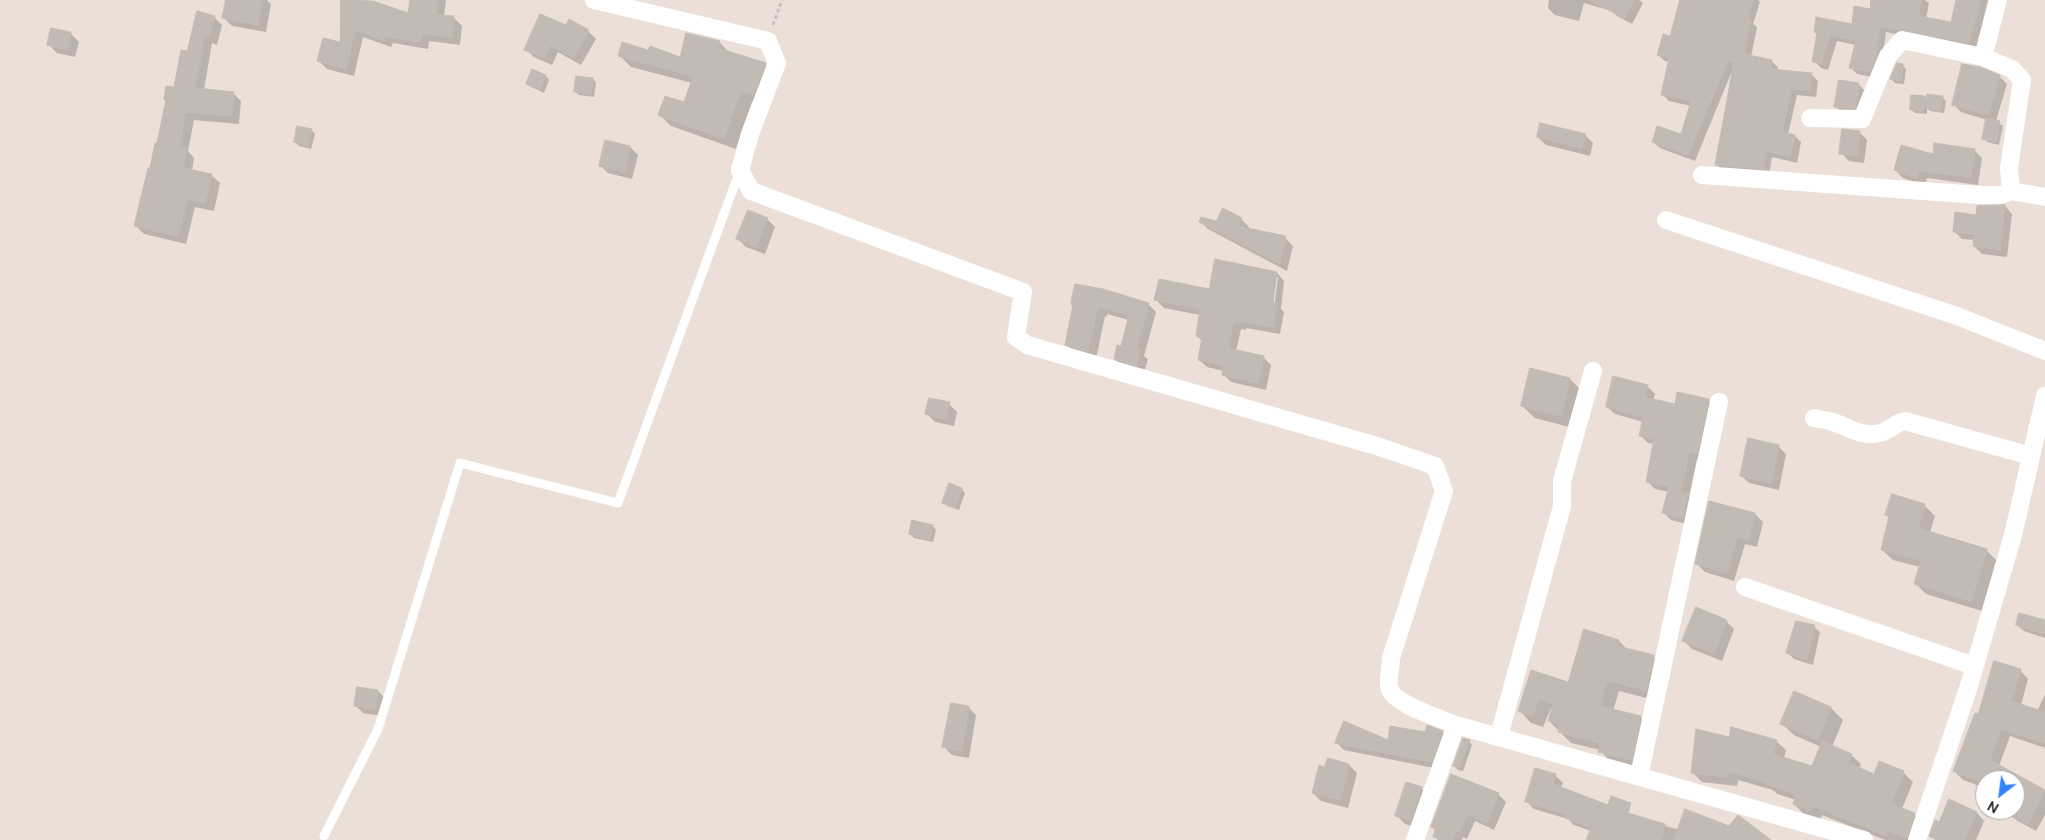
<!DOCTYPE html>
<style>
body{margin:0}
#map{position:relative;width:2045px;height:840px;overflow:hidden;background:#ebdfd8;font-family:Ubuntu,sans-serif}
canvas{display:block}
.north{position:absolute;left:1975px;top:770px;width:50px;height:50px;box-sizing:border-box;background:#fff;border:1px solid #a9a9a9;border-radius:50%;rotate:210deg;font-size:14px;font-weight:700;line-height:20px;text-align:center;color:#282828}
.north::after{content:'';display:block;margin:auto;width:18px;height:22px;background:#3282ff;clip-path:polygon(50% 0,100% 100%,50% 72%,0 100%)}
</style>
<div id="map">
<canvas width="2045" height="840"></canvas>
<div class="north">N</div>
</div>
<script>
const c = document.querySelector('canvas').getContext('2d');
c.lineJoin = 'round';
function paint(path, color) {
  c.fillStyle = color;
  c.fill(path, 'evenodd');
}
function trace(path, color, width, dash) {
  c.strokeStyle = color;
  c.lineWidth = width;
  c.lineCap = dash ? 'butt' : 'round';
  c.setLineDash(dash || []);
  c.stroke(path);
}
const shadow = new Path2D(`
 M227 0H267L271 4 266 32 232 26 224 18Z
 M411 0H446L444 17 454 18 462 26 460 45 429 41 428 49 393 43 391 47 363 37 354 76 327 69 319 61 341 44 342 1 409 15Z
 M1549 0H1639L1643 3 1632 24 1617 16 1611 11 1584 3 1579 21 1555 15 1548 8Z
 M1680 0H1758L1760 2 1753 24 1757 27 1751 57 1771 61 1778 67 1777 71 1811 74 1818 81 1816 97 1797 95 1788 134 1795 136 1801 142 1797 163 1772 157 1769 175 1723 171 1717 165 1732 71 1695 161 1660 148 1653 142 1682 136 1691 106 1669 101 1663 95 1669 62 1665 61 1658 55 1671 37 1677 20Z
 M1872 0H1925L1929 3 1926 19 1952 23 1957 0H1988L1976 50 1886 32 1882 61 1877 78 1857 74 1850 67 1856 45 1837 41 1828 70 1821 68 1814 61 1818 35 1815 31 1853 25 1871 10Z
 M214 17 222 25 217 45 212 43 204 90 233 93 241 101 239 124 194 120 188 151 194 158 192 171 211 175 220 183 214 211 195 207 186 244 144 234 135 225 158 145 167 101 165 99 175 88 188 52Z
 M566 27 588 31 596 39 581 65 558 52 552 65 534 57 526 49Z
 M52 29 71 34 79 42 75 57 57 53 49 45Z
 M719 42 730 53 765 64 776 75 764 106 752 102 736 149 671 126 660 115 685 103 692 83 631 67 620 56 681 58Z
 M1902 65 1906 69 1904 84 1895 83 1891 79Z
 M532 71 546 76 549 80 544 93 531 87 527 83Z
 M1999 76 2007 84 1996 121 2003 126 1999 145 1987 142 1983 138 1987 120 1961 112 1953 104Z
 M593 79 596 83 594 97 579 95 575 91Z
 M1858 84 1866 92 1863 116 1843 114 1835 106Z
 M1924 97 1928 100 1942 97 1946 101 1944 113 1930 111 1927 108V114L1915 113 1911 110Z
 M311 130 315 134 311 149 299 146 295 142Z
 M1859 132 1867 140 1864 163 1849 161 1841 153Z
 M1585 135 1593 143 1590 156 1546 145 1538 137Z
 M606 142 630 147 638 155 632 179 608 173 600 165Z
 M1974 150 1982 158 1978 185 1927 178 1925 185 1903 178 1895 170 1934 155Z
 M2005 206 2012 214 2007 257 1982 254 1974 246 1975 240 1962 239 1954 231 1978 216Z
 M767 219 775 227 765 254 746 247 738 239Z
 M1241 219 1249 227 1248 229 1285 238 1293 246 1287 271 1208 229 1200 221 1217 222Z
 M1277 273 1284 281 1281 309 1284 312 1280 334 1246 328V330L1241 329 1236 351 1263 357 1271 365 1266 390 1231 382 1223 374 1224 371 1207 367 1199 360 1203 342 1197 336 1200 315 1164 308 1156 300 1210 290ZM1275 277H1278L1274 309H1271Z
 M1148 304 1156 312 1144 356 1148 359 1144 373 1123 367 1115 359 1122 347 1129 320 1107 314V317L1105 316 1096 359 1074 352 1066 344 1074 306Z
 M1570 379 1582 391 1573 428 1535 418 1522 406Z
 M1647 386 1655 394 1653 401 1675 406 1708 400 1716 408 1705 461 1697 459 1689 497 1696 503 1691 525 1671 520 1664 513 1669 492 1655 489 1647 481 1654 444 1648 443 1640 435 1643 422 1615 414 1607 407Z
 M949 404 957 412 954 426 935 422 927 414Z
 M1778 446 1786 454 1779 490 1749 483 1741 475Z
 M950 485 962 489 965 493 959 510 947 506 944 503Z
 M1892 496 1925 506 1935 516 1930 533 1986 550 1997 561 1982 611 1926 594 1915 583 1920 567 1893 560 1882 550 1890 518 1887 515Z
 M1755 514 1763 522 1757 547 1745 544 1734 581 1705 572 1697 564Z
 M933 526 936 530 933 542 914 538 910 534Z
 M1726 621 1734 629 1722 661 1692 649 1684 641Z
 M2045 621V638L2024 631 2017 625Z
 M1814 627 1820 632 1813 665 1794 659 1788 653Z
 M1619 641 1628 650 1653 656 1665 668 1658 701 1619 691 1613 711 1640 717 1652 729 1643 771 1611 763 1600 750 1571 743 1549 721 1553 709 1551 708 1543 727 1531 723 1520 711 1532 672 1569 684Z
 M2020 670 2028 679 2021 705 2037 711 2045 695V748L2010 736 1999 766 2045 791V815L2036 831 2016 820 2007 812 2008 810H2015V780H1985V788L1963 780 1954 771 1979 716Z
 M378 691 386 699 383 716 363 713 355 705Z
 M1794 692 1831 708 1843 720 1832 747 1851 755 1861 764 1859 769 1875 775 1903 772 1913 782 1902 809 1914 814 1924 824 1919 840H1885L1822 815 1820 820 1804 814 1794 804 1796 800 1777 794 1773 790 1738 780 1737 786 1702 782 1693 773 1730 739 1776 741 1786 750 1784 758 1813 767 1821 747 1794 735 1781 723Z
 M968 707 976 715 969 758 952 755 944 747Z
 M1442 732 1449 740 1439 769 1344 750 1336 742 1389 741Z
 M1469 741 1472 745 1463 771 1458 770 1454 766Z
 M1329 759 1349 765 1357 773 1348 808 1321 801 1313 793Z
 M1555 775 1563 783 1561 788 1613 840H1587L1591 831 1574 825 1568 819 1534 809 1527 802Z
 M1407 784 1422 789 1430 797 1418 828 1405 824 1397 816Z
 M1498 794 1506 802 1494 830 1475 821 1467 839 1463 837 1462 840H1438L1434 836 1436 831 1432 827Z
 M1950 801 1977 813 1984 821 1976 840H1935L1931 836 1940 824Z
 M1633 816 1679 830 1769 840H1637Z`);
const building = new Path2D(`
 M226 0H262L258 25 222 18Z
 M341 0 373 1 408 13 410 0H438L436 15 454 16 452 37 422 34 420 42 385 36 383 40 355 30 346 69 317 61 323 38 340 42Z
 M1589 0H1634L1625 18Z
 M1680 0H1753L1747 19 1751 20 1744 54 1772 60 1771 69 1812 73 1810 91 1791 89 1782 132 1795 135 1790 157 1766 151 1763 169 1715 165 1734 62 1728 60 1688 155 1652 142 1657 126 1681 134 1691 101 1661 95 1669 58 1657 55 1663 34 1670 36Z
 M1871 0H1921L1919 16 1951 22 1956 0H1980L1969 43 1880 26 1876 54H1877L1870 72 1849 68 1856 40 1830 35 1821 64 1812 62 1817 33 1814 32 1816 17 1852 24 1854 6 1870 9Z
 M197 11 215 16 209 37 204 36 195 88 234 92 231 116 186 112 179 147 187 148 183 168 212 174 205 203 187 199 178 236 134 226 148 168H150L155 143H157L166 100H164L166 86 174 87 181 50 187 51Z
 M540 14 566 25 569 19 589 30 573 58 550 45 544 58 524 50Z
 M51 28 71 32 67 50 47 45Z
 M686 33 720 41 718 48 766 63 753 95 740 91 724 139 658 115 665 96 684 102 693 76 618 56 622 42 648 50 650 46 680 57Z
 M1897 63 1903 64 1901 81 1890 79Z
 M1962 64 1980 67 2000 75 1988 115 1952 105Z
 M532 69 546 75 540 90 526 84Z
 M576 76 593 78 591 94 574 92Z
 M1839 80 1859 83 1855 108 1834 107Z
 M1927 94 1943 96 1941 111 1925 108Z
 M1911 95 1925 96 1923 111 1910 110Z
 M1986 118 2000 121 1996 142 1982 139Z
 M1540 123 1586 134 1582 148 1537 137Z
 M297 126 312 129 308 146 294 142Z
 M1842 129 1860 131 1857 156 1839 154Z
 M605 140 630 146 625 172 599 166Z
 M1934 143 1975 149 1971 177 1919 171 1917 178 1894 170 1901 145 1933 154Z
 M2005 205 2000 250 1973 246 1974 234 1953 232 1955 212 1976 215 1977 206Z
 M1223 208 1242 218 1237 226 1286 236 1280 264 1199 222 1201 217 1216 221Z
 M748 210 768 218 756 247 736 239Z
 M1215 259 1277 272 1273 303H1277L1273 327 1239 321V323L1233 322 1228 348 1264 356 1258 383 1222 375 1224 365 1198 360 1202 337 1196 336 1200 309 1154 300 1159 279 1209 289Z
 M1075 284 1103 289 1149 303 1136 349 1140 350 1137 366 1114 359 1117 345 1121 346 1129 315 1100 307 1099 309H1097L1088 352 1065 345 1073 305 1071 304Z
 M1530 368 1570 378 1561 416 1521 406Z
 M1613 376 1648 385 1644 397 1675 404 1677 392 1709 399 1697 454 1689 452 1681 492 1688 494 1683 518 1662 513 1669 486 1646 482 1654 439 1639 436 1643 417 1606 407Z
 M929 398 950 402 946 419 925 414Z
 M1748 438 1779 445 1771 483 1740 476Z
 M949 483 962 488 955 508 942 503Z
 M1892 494 1925 504 1918 528 1987 549 1971 601 1914 584 1921 560 1881 550 1889 516 1885 515Z
 M1709 501 1755 513 1749 540 1737 537 1727 573 1695 564Z
 M912 520 933 525 930 540 909 534Z
 M1696 607 1727 620 1714 654 1682 641Z
 M2019 613 2045 620V634L2016 625Z
 M1796 621 1815 625 1807 660 1786 653Z
 M1584 629 1619 640 1617 646 1654 655 1646 691 1607 680 1600 706 1641 716 1632 760 1598 752 1600 743 1558 732 1559 725 1548 721 1553 704 1539 699 1532 716 1518 711 1531 670 1568 682Z
 M1994 661 2021 669 2011 701 2045 712V743L2001 729 1990 760 2045 790 2028 824 2015 817V780H1982V782L1953 771 1975 713 1978 714Z
 M357 687 378 690 375 709 354 706Z
 M1794 691 1831 707 1818 740 1780 724Z
 M951 703 969 706 961 751 942 747Z
 M1344 721 1388 740 1390 726 1425 732 1427 725 1443 731 1432 762 1335 743Z
 M1731 727 1777 740 1773 754 1812 766 1822 741 1852 754 1848 763 1874 774 1879 761 1904 771 1891 804 1915 813 1907 838 1887 831 1885 835 1813 806 1811 811 1793 804 1796 794 1766 784V782L1728 771V777L1691 773 1696 729 1729 737Z
 M1463 738 1470 740 1459 768 1453 766Z
 M1328 758 1349 764 1340 800 1312 793 1319 765 1324 767Z
 M1535 768 1556 774 1553 784 1608 805 1611 796 1631 803 1628 813 1665 824 1661 840H1586L1591 828 1565 818 1567 814 1525 802Z
 M1451 774 1499 793 1487 823 1467 814 1460 832 1456 831 1452 840H1441L1433 837 1435 829 1431 827Z
 M1406 782 1422 787 1410 821 1395 816Z
 M1949 799 1977 812 1964 840H1937L1929 836 1935 820 1939 822Z
 M1685 809 1729 826 1738 815 1771 840H1674Z`);
const path = new Path2D(`
 M773 25 782 0`);
const service = new Path2D(`
 M324 836 378 729 460 463 618 503 740 170`);
const minor = new Path2D(`
 M594 0 768 41 777 63 750 134 740 170 751 191 1023 292 1016 337 1027 345 1380 447 1435 466 1444 491 1391 658C1391 667 1388 677 1389 686 1391 704 1440 718 1456 725L1864 840
 M1998 0 1983 57 2012 69 2022 80 2009 168 2011 191 2045 197
 M1810 118 1862 119 1888 56 1902 40 1983 57
 M1702 175 1979 195H2001L2011 191
 M1666 220 1957 316 2045 351
 M1814 418C1819 419 1825 420 1830 421 1847 426 1861 438 1880 433 1889 431 1895 423 1905 421L2031 456
 M1745 587 1974 666
 M1499 736 1562 506V481L1593 371
 M1639 776 1719 402
 M1415 840 1456 725
 M1917 840 1969 686 2013 535 2045 396`);
paint(shadow, '#0003');
paint(building, '#c2bbb4');
trace(building, '#c6bbb2', 1);
trace(path, '#c3c3c3', 3, [4, 2.5]);
trace(service, '#fff', 9);
trace(minor, '#fff', 18);
</script>
